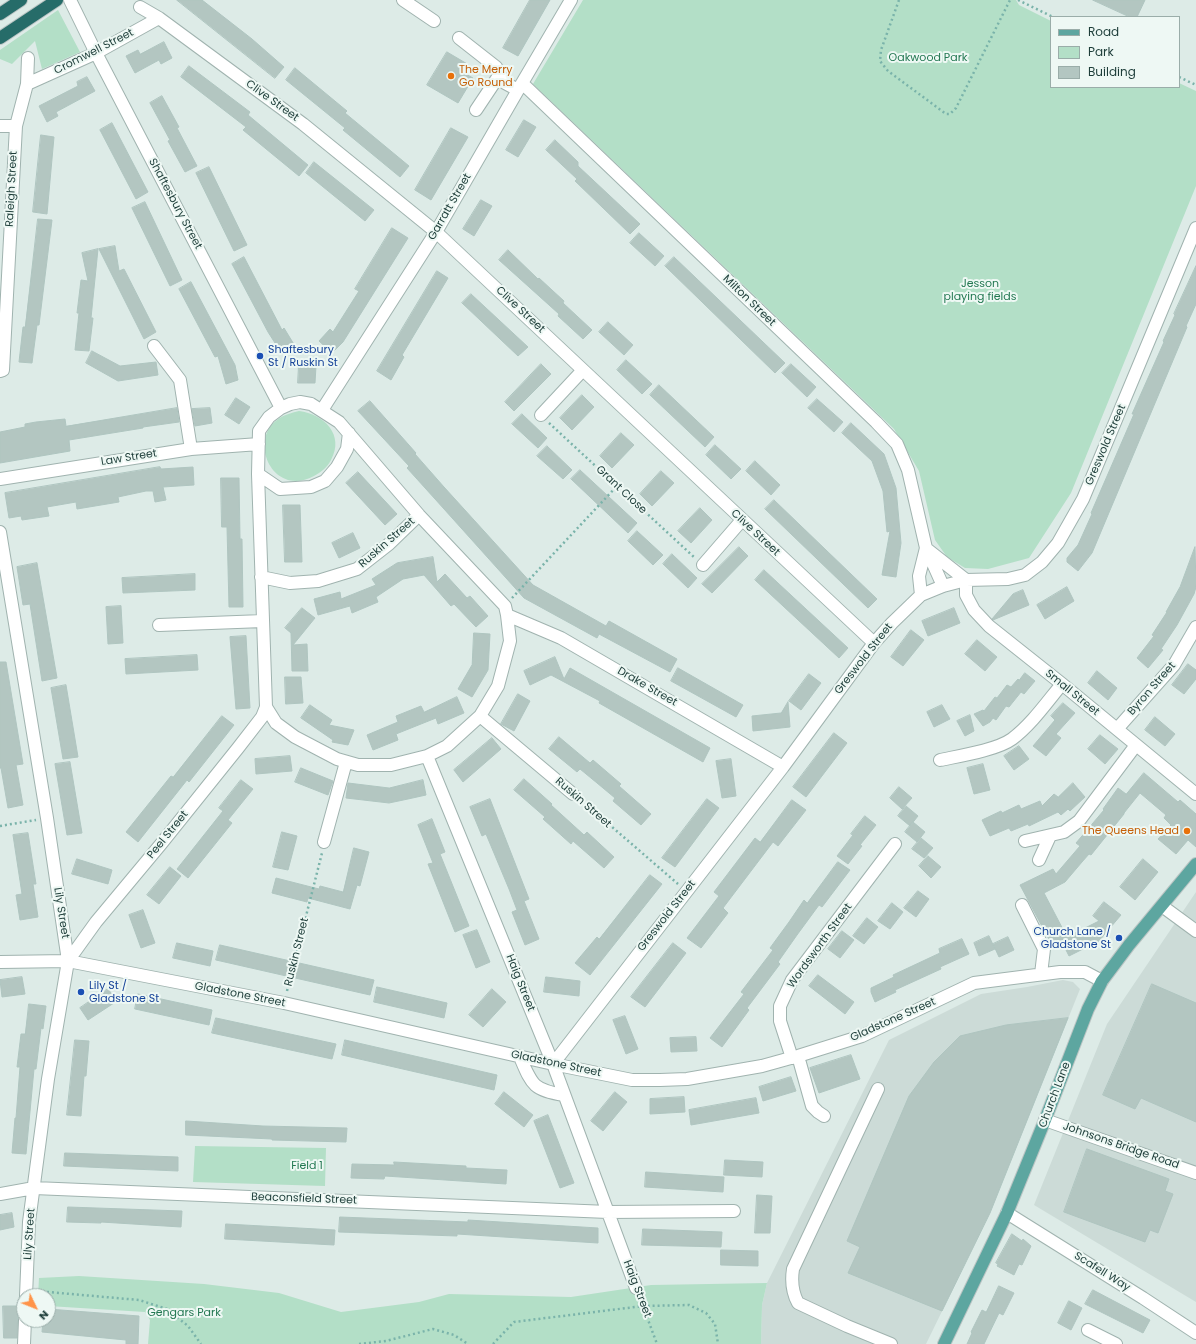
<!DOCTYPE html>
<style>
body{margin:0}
#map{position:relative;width:1196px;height:1344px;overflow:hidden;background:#ddebe7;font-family:Poppins,sans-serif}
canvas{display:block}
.legend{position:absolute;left:1050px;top:16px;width:130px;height:72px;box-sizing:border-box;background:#eef8f4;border:1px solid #9aada9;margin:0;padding:5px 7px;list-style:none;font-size:12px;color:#1d3d39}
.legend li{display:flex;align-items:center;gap:8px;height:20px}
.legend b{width:20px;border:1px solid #9aada9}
.north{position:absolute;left:16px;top:1288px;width:40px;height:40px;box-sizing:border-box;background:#eef8f4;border:1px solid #9aada9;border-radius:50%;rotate:133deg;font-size:11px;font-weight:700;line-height:16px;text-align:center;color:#1d3d39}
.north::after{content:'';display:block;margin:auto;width:14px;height:18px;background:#ff9348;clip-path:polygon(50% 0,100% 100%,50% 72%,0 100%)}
</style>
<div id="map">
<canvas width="1196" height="1344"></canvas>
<ul class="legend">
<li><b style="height:5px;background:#5da6a0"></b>Road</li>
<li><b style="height:11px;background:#b3dfc7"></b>Park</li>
<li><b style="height:11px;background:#b3c6c1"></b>Building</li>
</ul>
<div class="north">N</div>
</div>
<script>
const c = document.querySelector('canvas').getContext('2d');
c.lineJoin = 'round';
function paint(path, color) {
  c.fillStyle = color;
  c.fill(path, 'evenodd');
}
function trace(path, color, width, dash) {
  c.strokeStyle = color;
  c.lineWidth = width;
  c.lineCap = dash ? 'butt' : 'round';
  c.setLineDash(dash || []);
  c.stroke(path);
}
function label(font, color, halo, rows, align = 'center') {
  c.font = font + ' Poppins,sans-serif';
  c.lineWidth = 4;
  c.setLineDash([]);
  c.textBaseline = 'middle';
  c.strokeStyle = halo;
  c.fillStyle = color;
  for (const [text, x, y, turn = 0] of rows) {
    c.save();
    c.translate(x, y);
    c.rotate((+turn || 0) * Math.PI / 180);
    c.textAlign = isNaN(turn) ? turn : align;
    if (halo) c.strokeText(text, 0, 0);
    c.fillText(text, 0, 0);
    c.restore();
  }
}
const built = new Path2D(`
 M1196 892V1302L1034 1205 1107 1024Z
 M1063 980 1073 982 1080 989 990 1213 926 1344H761L762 1305 767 1283 889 1040 981 994 1027 987Z`);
const green = new Path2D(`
 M583 0H1016L1019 5 1051 21V87H1179V83L1196 91V186L1071 493 1029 558 988 569 965 568 947 557 935 540 919 471 894 429 533 84Z
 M58 10 80 52 42 69 35 41 12 64 0 59V50Z
 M299 411C324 414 345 435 331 460 327 468 321 472 314 476 273 498 248 441 277 420 283 415 291 413 299 411Z
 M195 1146 326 1148 325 1186 193 1182Z
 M79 1276 204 1284 279 1293 341 1312 419 1302 449 1294 571 1297 651 1285 767 1283 762 1305 761 1344H148L150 1320 145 1312 48 1306V1296H38L39 1278Z`);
const building = new Path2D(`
 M177 0H202L252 39 284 67 275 78Z
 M530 0H550L518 56 503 48Z
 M1093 0H1145L1137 17H1130Z
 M164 42 172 58 161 64 159 60 135 73 126 56 138 50 140 54Z
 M447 52 469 65 464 73 473 78 458 103 427 85Z
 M189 66 250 112 248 115 308 165 299 176 243 130 246 127 181 77Z
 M295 68 347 111 345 113 409 166 400 177 343 130 345 128 286 80Z
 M87 77 95 91 56 112 58 116 47 122 39 106 78 86 77 82Z
 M162 96 179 127 177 128 197 166 185 172 168 141 170 140 150 103Z
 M524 120 536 127 518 157 506 150Z
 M112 123 148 192 136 199 100 130Z
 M451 128 468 137 431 200 415 190Z
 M41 135 54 137 47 214 33 212Z
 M555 140 578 162V166L640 224 630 234 575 181 577 179 546 150Z
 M314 162 374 210 365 221 306 173Z
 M209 167 247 245 234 251 196 173Z
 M481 200 492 206 474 236 463 229Z
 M145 202 182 280 170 286 132 208Z
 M38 219 52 220 39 325H37L32 363 19 362 23 327H25Z
 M392 228 408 238 343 342 332 353 319 341 330 329 333 332 359 291 355 289Z
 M639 233 664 256 655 266 630 243Z
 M115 246 119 271 124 269 156 332 144 339 99 249Z
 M98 249 91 318H93L89 351 75 350 79 313H77L81 280 88 281 82 253Z
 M508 250 538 279 539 278 552 290 564 301 563 303 592 330 583 339 558 316 559 314 499 260Z
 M244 257 282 330 284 328 295 346 282 354 268 332 232 264Z
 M674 257 785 363 775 373 665 266Z
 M1196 266V304L1186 326 1187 327 1092 553 1078 571 1067 562V558L1078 545 1092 514 1091 513 1134 414H1132L1164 342 1163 341 1175 315 1174 314Z
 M437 271 448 278 402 355 404 357 391 380 377 371Z
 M191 282 235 365 238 380 226 384 218 356 215 357 179 289Z
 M471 294 528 347 518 356 462 303Z
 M608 322 633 345 624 355 599 332Z
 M92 351 120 366 156 362 158 375 118 381 86 363Z
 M626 360 652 384 642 394 617 370Z
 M541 364 551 374 514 411 505 402Z
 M791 364 816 387 807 397 782 373Z
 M299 365 316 366 315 383H298Z
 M659 385 714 437 705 447 650 395Z
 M582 395 594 407 572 430 560 418Z
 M236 398 250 407 239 424 225 415Z
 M817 399 843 422 834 432 808 408Z
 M370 401 416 453 415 454 444 487 533 585 606 626 609 621 677 659 670 672 599 634 597 638 524 598 435 499 407 468 409 466 358 411Z
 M177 408 179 422 143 427V428L69 440 70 451 0 463V432L25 427V424L36 422 65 419 66 426Z
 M210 408 212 423 195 426 192 409Z
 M522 414 547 438 538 448 512 424Z
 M851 423 884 454 896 488 901 543 896 577 882 575 890 531 887 532 883 491 872 461 842 433Z
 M621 433 634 445 612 468 600 456Z
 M715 445 741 469 731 479 706 455Z
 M547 446 572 470 563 479 537 456Z
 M755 461 780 485 771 495 746 471Z
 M160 467 161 469 193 467 194 485 163 487 166 500 155 502 153 491H146L118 497 119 502 77 509 76 502 47 507 49 516 22 520 21 516 9 518 5 493Z
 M580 470 637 523 628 533 571 479Z
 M661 471 674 483 652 506 640 494Z
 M358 472 397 514 385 525 346 483Z
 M221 478H239L240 539H242L243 607H229L227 527H222Z
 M774 500 877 599 868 608 765 509Z
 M283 505H300L302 562H285Z
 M700 508 712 520 691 543 678 531Z
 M637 531 663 555 653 565 628 541Z
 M353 533 360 548 339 558 332 543Z
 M739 547 748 556 712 593 702 584Z
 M1195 547 1196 587 1194 594 1177 625 1161 649 1163 650 1148 668 1137 658 1154 636 1152 635 1167 612H1166L1180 587Z
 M672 554 697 578 688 588 663 564Z
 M433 557 437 582 445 574 467 598 470 596 488 616 476 627 454 604 451 606 424 575 403 579 376 597 378 602 352 613 350 606 318 615 314 599 340 592 341 599 376 585 372 579 397 563Z
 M37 563 57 678 42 681 30 604 23 605 17 567Z
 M764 570 848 648 839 658 755 580Z
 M195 574V590L123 593 122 578Z
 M1067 587 1074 601 1045 619 1037 605Z
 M1023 590 1029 605 993 620 992 619 1013 594Z
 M121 606 123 643 108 644 106 607Z
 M302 608 315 618 293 645 307 644 308 671H292L291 633 285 628Z
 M954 608 960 623 928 636 922 621Z
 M911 630 924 640 903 666 891 657Z
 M474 633 490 634 488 670 472 697 458 689 472 665Z
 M246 636 250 708 236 709 230 637Z
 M977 640 997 657 985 671 965 654Z
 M197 655 198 670 126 674 125 659Z
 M555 657 564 679 570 668 710 748 703 762 599 703 600 701 551 675 530 685 524 671Z
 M0 662H6L23 764 16 765 23 805 8 808 1 768H0Z
 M1188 664 1196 670V679L1184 694 1172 685Z
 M678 668 743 705 736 717 671 681Z
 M1097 671 1117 688 1108 700 1088 683Z
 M1025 673 1035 681 1024 694 1021 692 1009 707 1006 706 996 720 993 718 990 722 983 726 974 714 983 710 984 711 995 697 997 698 1007 685 1011 687 1018 679 1019 680Z
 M809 674 821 683 801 710 789 701Z
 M285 677H301L303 703 286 704Z
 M66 685 78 757 63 759 51 688Z
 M518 694 530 701 514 731 501 724Z
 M457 697 464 713 438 724 436 718 396 734 398 740 373 750 367 735 398 722 396 716 421 706 424 712Z
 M788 702 790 727 753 731 752 716 781 713Z
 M1063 703 1075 713 1056 734 1061 738 1046 756 1033 746 1055 720 1051 716Z
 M310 705 332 720 329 725 354 730 348 745 332 742 333 740 301 718Z
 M942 705 950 719 934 727 927 712Z
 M970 715 974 731 965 736 957 721Z
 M222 716 234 725 189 782 187 780 138 842 126 832 171 776 173 777Z
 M1155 717 1175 734 1165 746 1145 730Z
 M834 733 847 743 806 797 793 787Z
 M1100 735 1118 749 1105 764 1088 749Z
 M559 737 590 763 593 760 621 784 619 786 651 814 641 825 613 801 615 798 597 783 580 769 577 772 549 749Z
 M492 738 501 749 463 782 454 770Z
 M1019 746 1029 759 1014 770 1004 756Z
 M290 756 292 771 256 774 255 759Z
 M731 759 736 796 722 798 716 761Z
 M70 762 82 833 67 835 55 764Z
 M983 764 990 790 974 794 967 768Z
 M301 768 333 781 328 795 295 782Z
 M1144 773 1178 802 1180 800 1196 814V847L1188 840 1176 854 1158 839 1171 825 1164 818 1166 815 1140 793 1124 813V814L1091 855 1089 854 1082 862 1065 882 1044 893 1067 937 1052 945 1020 885 1053 869 1056 874 1080 846 1076 843 1104 810 1103 809 1118 788 1126 794Z
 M524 779 552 804 551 805 584 835 587 832 614 857 604 868 573 841 571 844 543 819 545 817 514 790Z
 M241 780 253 789 228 820 232 823 188 878 177 869 223 811 219 808Z
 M423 780 426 795 408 799 389 803 346 798 348 783 389 788Z
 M1073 783 1085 797 1070 811 1068 809 1061 815 1058 812 1029 826 1028 824 1011 831 1009 828 990 836 982 820 1001 811 1002 813 1019 805 1021 809 1040 801 1042 806 1054 794 1058 797Z
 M899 787 912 798 902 809 890 798Z
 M490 799 529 899 524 901 539 939 525 945 512 912 517 910 509 889 486 834 482 836 470 807Z
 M707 799 719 808 675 867 662 858Z
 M792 800 806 810 778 846 773 842 723 908 728 913 701 948 687 938 719 896 714 892 755 838 760 842Z
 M906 806 918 816 910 826 898 816Z
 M865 816 876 825 860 845 862 846 848 864 837 856 853 835 851 834Z
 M432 819 445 852 440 854 469 926 455 932 428 864 433 863 418 825Z
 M913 822 925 832 917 842 905 832Z
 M282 832 297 836 288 870 273 867Z
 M28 833 36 884H33L38 917 20 920 16 895 22 894 13 835Z
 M921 838 933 848 924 858 912 849Z
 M354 848 369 852 360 886 357 885 350 909 308 898 307 902 272 893 276 878 319 889 320 886 343 892Z
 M928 856 941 867 931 878 919 866Z
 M77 859 112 870 108 884 72 874Z
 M1143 859 1158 872 1135 900 1120 887Z
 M838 862 850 870 822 907 819 905 797 935 778 962 780 964 747 1008 749 1010 722 1047 710 1038 744 994 741 992 773 950 770 948 789 922 804 900 807 903Z
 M170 867 181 876 159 904 147 895Z
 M650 875 662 884 590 975 575 963 597 937 599 939Z
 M918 891 929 899 916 917 904 908Z
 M1104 902 1121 915 1099 941 1069 956 1061 940 1099 921 1093 916Z
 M892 903 903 912 890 929 878 921Z
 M143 910 155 943 141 948 129 915Z
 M867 918 878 927 864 944 853 936Z
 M477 930 490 962 476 968 463 935Z
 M842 931 854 940 840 958 828 949Z
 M989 936 995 949 979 956 974 943Z
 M1008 937 1014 950 999 957 993 944Z
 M962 939 969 954 940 967 941 969 895 990 896 992 875 1002 871 992V988L894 977 893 975 940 953 939 949Z
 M177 943 213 951 210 966 173 958Z
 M673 943 686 953 645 1007 631 997Z
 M220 945 374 980 370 995 216 960Z
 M818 975 854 1002 845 1014 809 986Z
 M22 977 25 994 2 997 0 980Z
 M546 977 580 981 579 996 544 992Z
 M1152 984 1196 1003V1122L1141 1098 1135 1109 1103 1095Z
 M377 987 447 1003 444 1018 374 1002Z
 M108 989 117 1001 88 1020 80 1008Z
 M492 989 506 1002 483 1027 469 1015Z
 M138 994 212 1010 209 1025 135 1009Z
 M29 1004 46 1006 43 1029 41 1028 36 1069H34L26 1154 12 1153 15 1118H16L20 1067H17L21 1034H25Z
 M625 1016 638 1049 626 1054 613 1020Z
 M216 1018 336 1044 332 1059 212 1033Z
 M1068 1018 990 1213 942 1311 848 1273 860 1247 847 1241 909 1096 934 1062 960 1036 1006 1025Z
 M696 1037 697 1051 671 1052 670 1038Z
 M75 1040 89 1041 86 1076H84L81 1116 67 1115Z
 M345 1040 497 1075 494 1090 342 1055Z
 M851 1055 860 1079 819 1093 810 1068Z
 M791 1077 796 1091 763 1101 759 1087Z
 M504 1092 533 1115 524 1127 495 1104Z
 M615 1092 627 1102 603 1131 591 1121Z
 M684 1097 685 1112 650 1114V1099Z
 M756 1098 759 1113 691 1125 689 1110Z
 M548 1115 574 1183 560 1188 534 1121Z
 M186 1121 263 1126 347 1128 346 1142 272 1140V1139L186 1135Z
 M1087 1149 1169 1179 1165 1191 1173 1194 1158 1233 1150 1230 1145 1242 1064 1212Z
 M65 1153 178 1157V1171L64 1166Z
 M725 1160 763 1162 762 1177 724 1175Z
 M394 1162 466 1166V1168L507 1170 506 1184 385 1176 384 1179 351 1178 352 1164 394 1165Z
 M646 1172 724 1177 723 1192 645 1187Z
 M757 1195 772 1196 770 1233H755Z
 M68 1207 182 1211 181 1227 101 1222V1223L67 1222Z
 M12 1213 14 1227 0 1230V1215Z
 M340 1217 468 1222V1220L598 1228V1243L457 1234V1236L339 1232Z
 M226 1224 335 1230 334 1245 225 1239Z
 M643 1229 722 1232 721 1247 642 1245Z
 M1012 1234 1022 1241 1023 1239 1031 1246 1022 1265 1019 1264 1014 1275 997 1266 998 1264 996 1263Z
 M721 1250 758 1251V1266L721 1265Z
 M999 1286 1014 1293 1003 1315 999 1313 984 1344H967L972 1333 971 1332 982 1310 986 1312Z
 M1093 1290 1150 1320 1143 1333 1085 1304Z
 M1069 1301 1082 1308 1071 1330 1058 1323Z
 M3 1306H18L17 1338H4Z
 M48 1309 139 1316 138 1344H126V1340L42 1332 43 1320H48Z`);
const path = new Path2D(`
 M899 0 881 50 880 61 888 71 946 114H950L956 108 1010 0
 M1018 0 1053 17
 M1179 77 1196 85
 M549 423 695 558
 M512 598 617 486
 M582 801 678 884
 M0 826 36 820
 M287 991 322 853
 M37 1291 139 1300 167 1309 188 1326 201 1344
 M640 1298 657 1344
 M359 1344 386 1341 433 1329 454 1335 468 1344
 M493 1344 514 1322 643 1306 689 1305 706 1313 715 1324 718 1344`);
const minor = new Path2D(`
 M70 0 96 53 281 408
 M403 0 434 21
 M140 7 159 18 303 124 436 232 874 643
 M459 38 496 67 505 83 518 90
 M522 83 876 422 897 444 908 470 926 548 943 586
 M27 84 96 53 159 18
 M476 110 500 74
 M0 126H16
 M154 346 180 380 191 449
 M0 371 3 370 16 126 27 84 28 58
 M300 402 311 404 339 422 419 515 505 606 507 615 510 641 498 686 480 716 447 746 427 756 391 765H358L337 759 295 737 276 723 266 707 258 474 259 431 269 417 281 408 290 404Z
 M322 410 436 232 518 90 571 0
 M541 415 583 370
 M258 474 280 489 311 487 325 481 337 467 347 449 349 433
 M0 479 191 449 259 444
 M0 532 47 818 68 961 48 1079 29 1222 26 1296
 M928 550 966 580
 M703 565 742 520
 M261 577 290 583 318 581 357 569 389 544 419 515
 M966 580V595L974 610 989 626 1062 684 1196 794
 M921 595 919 576 926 548
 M507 615 561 638 783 767
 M159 625 263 621
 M480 716 573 794
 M1117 729 1174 665 1196 627
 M427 756 553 1064 636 1288
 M940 760C959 756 997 750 1012 739 1031 725 1047 702 1062 684
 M1025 841 1064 832 1079 821 1136 745
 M324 842 346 762
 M1039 860 1050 836
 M1022 905 1044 949 1041 974
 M1162 906 1196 931
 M68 961 96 922 161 844 238 748 262 717 266 707
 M0 962 68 961 284 1003 553 1064 632 1080H660L687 1079 762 1066 798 1056 862 1036 974 983 1060 972H1085L1102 981
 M798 1056 812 1106 818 1112 824 1116
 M520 1057C532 1085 533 1090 564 1095
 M792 1058 780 1021V1006L792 980 895 844
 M553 1064 783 767 874 643 892 623 921 595 943 586 966 580 1008 579 1025 575 1042 562 1058 543 1083 499 1196 228
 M878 1089 793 1269C791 1282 792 1292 798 1303L847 1326 891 1344
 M1045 1120 1196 1173
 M0 1194 34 1188 608 1212 734 1211
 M1007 1213 1143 1298 1196 1333
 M1088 1330 1116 1344
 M24 1344 25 1320`);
const major = new Path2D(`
 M944 1344 1007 1213 1045 1120 1088 1009 1102 981 1129 945 1196 864`);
const highway = new Path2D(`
 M0 14 21 0
 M0 38 57 0`);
const markers = [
 [451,76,4,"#e8710a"],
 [260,356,4,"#1a4fb4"],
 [1187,831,4,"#e8710a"],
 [1119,938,4,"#1a4fb4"],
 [81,992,4,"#1a4fb4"]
];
const streetNames = [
 ["Cromwell Street",94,52,-27],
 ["Clive Street",272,101,36],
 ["Raleigh Street",12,189,-87],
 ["Shaftesbury Street",175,204,62],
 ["Garratt Street",450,207,-60],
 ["Milton Street",749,301,44],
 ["Clive Street",520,310,43],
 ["Greswold Street",1106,445,-67],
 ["Law Street",129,458,-9],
 ["Grant Close",621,490,43],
 ["Clive Street",755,533,43],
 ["Ruskin Street",387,543,-41],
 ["Greswold Street",864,659,-52],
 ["Drake Street",647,687,30],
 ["Byron Street",1152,689,-49],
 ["Small Street",1072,693,39],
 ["Ruskin Street",583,803,41],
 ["Peel Street",168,835,-51],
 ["Lily Street",61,913,81],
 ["Greswold Street",667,916,-52],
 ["Wordsworth Street",820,946,-54],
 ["Ruskin Street",297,952,-76],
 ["Haig Street",520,983,68],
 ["Gladstone Street",240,995,11],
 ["Gladstone Street",893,1020,-24],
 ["Gladstone Street",556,1064,12],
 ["Church Lane",1055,1095,-69],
 ["Johnsons Bridge Road",1121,1146,19],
 ["Beaconsfield Street",304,1199,2],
 ["Lily Street",30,1234,-86],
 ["Scafell Way",1102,1272,32],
 ["Haig Street",637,1289,69]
];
const parkNames = [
 ["Oakwood Park",928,58],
 ["Jesson",980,284],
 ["playing fields",980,297],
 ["Field 1",307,1166],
 ["Gengars Park",184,1313]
];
const foodNames = [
 ["The Merry",459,70],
 ["Go Round",459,83],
 ["The Queens Head",1179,831,"right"]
];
const transitNames = [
 ["Shaftesbury",268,350],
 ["St / Ruskin St",268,363],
 ["Church Lane /",1111,932,"right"],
 ["Gladstone St",1111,945,"right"],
 ["Lily St /",89,986],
 ["Gladstone St",89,999]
];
paint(built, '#ccdbd7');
paint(green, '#b3dfc7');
paint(building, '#b3c6c1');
trace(building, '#afc5c0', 1);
trace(minor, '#a0b3af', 14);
trace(major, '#bbc5c4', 14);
trace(highway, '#bbc5c4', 14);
trace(path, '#7ab3aa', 2.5, [2, 3]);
trace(minor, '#fff', 12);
trace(major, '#5da6a0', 12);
trace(highway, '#266c69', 12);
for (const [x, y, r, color] of markers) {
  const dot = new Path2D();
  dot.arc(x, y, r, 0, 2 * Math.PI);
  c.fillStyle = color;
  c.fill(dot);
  trace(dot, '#eef8f4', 1.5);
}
label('11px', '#1d3d39', '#eef8f4', streetNames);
label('11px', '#237852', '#eef8f4', parkNames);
label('11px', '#c56008', '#eef8f4', foodNames, 'left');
label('11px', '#164399', '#eef8f4', transitNames, 'left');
</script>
